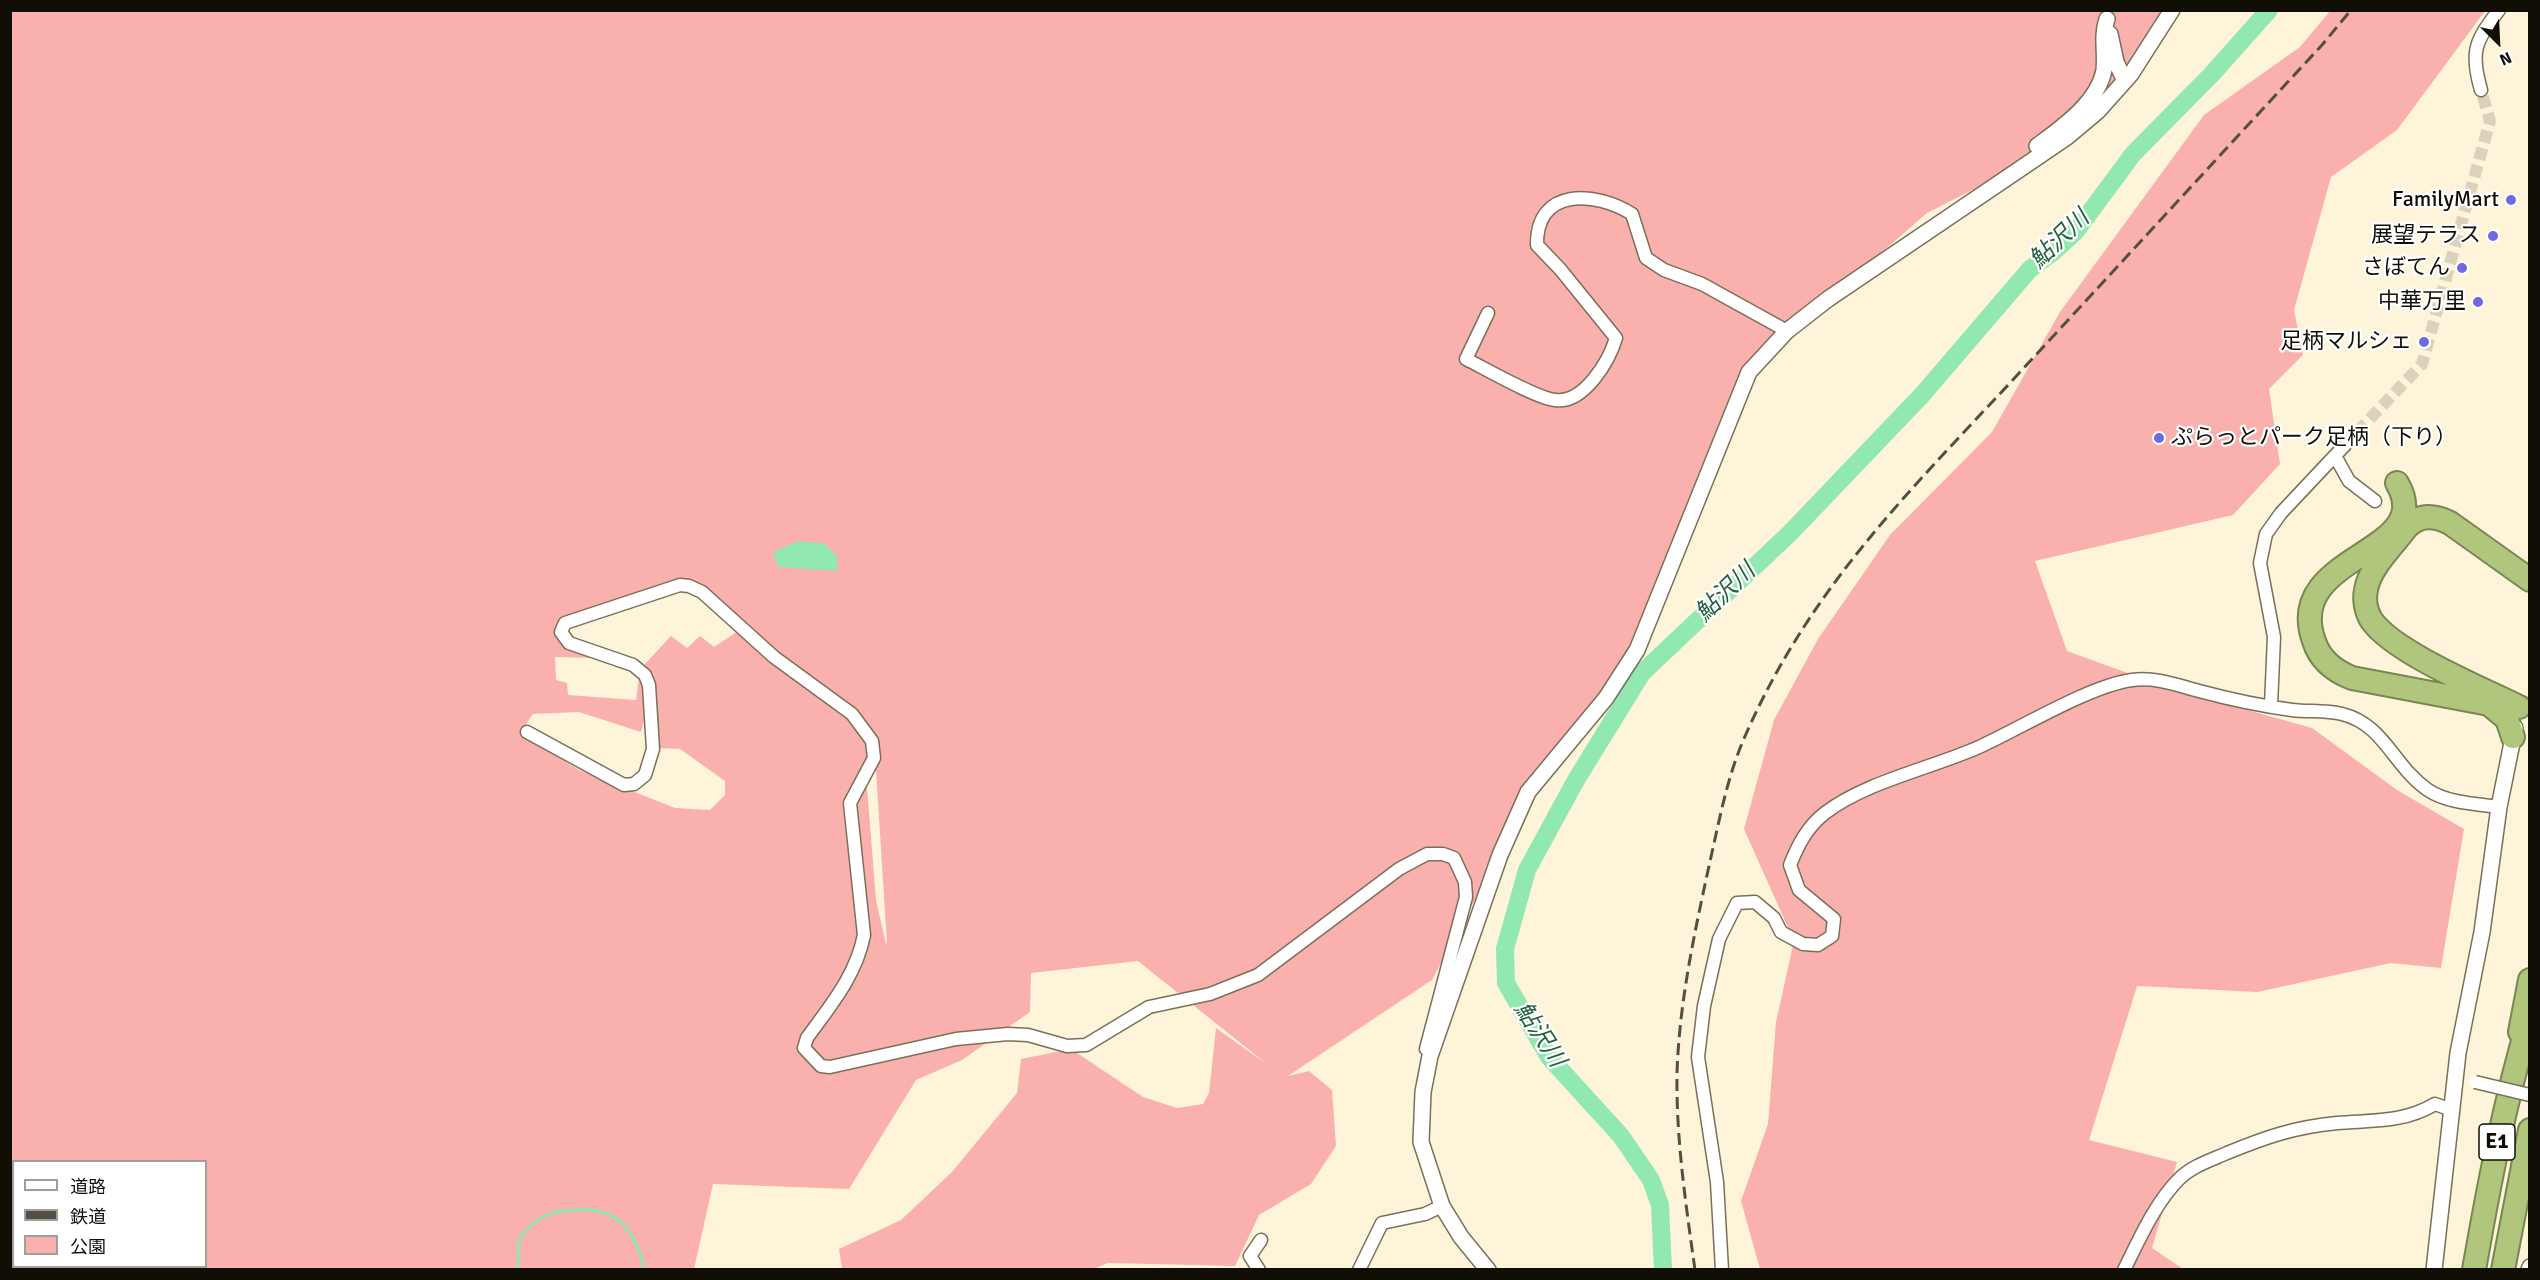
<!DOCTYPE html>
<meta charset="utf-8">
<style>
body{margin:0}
#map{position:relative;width:2540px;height:1280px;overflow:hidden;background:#fef4da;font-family:Signika,"Noto Sans JP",sans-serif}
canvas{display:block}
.frame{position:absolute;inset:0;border:12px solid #110e06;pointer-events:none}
.legend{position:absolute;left:12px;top:1160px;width:195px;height:108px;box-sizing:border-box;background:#fff;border:2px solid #a09f9b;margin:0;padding:8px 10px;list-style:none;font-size:18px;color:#110e06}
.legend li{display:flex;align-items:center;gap:12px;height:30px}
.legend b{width:30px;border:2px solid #a09f9b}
.north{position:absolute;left:2468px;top:12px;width:60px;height:60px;-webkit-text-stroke:4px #fff;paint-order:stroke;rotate:156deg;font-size:16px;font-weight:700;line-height:24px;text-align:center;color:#110e06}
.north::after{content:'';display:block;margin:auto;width:21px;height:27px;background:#110e06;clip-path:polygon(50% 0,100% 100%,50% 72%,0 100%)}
</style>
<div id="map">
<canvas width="2540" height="1280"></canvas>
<div class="frame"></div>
<ul class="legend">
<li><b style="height:8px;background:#fff"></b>道路</li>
<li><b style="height:8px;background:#544f42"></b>鉄道</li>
<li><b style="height:16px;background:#fab0ad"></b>公園</li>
</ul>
<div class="north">N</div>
</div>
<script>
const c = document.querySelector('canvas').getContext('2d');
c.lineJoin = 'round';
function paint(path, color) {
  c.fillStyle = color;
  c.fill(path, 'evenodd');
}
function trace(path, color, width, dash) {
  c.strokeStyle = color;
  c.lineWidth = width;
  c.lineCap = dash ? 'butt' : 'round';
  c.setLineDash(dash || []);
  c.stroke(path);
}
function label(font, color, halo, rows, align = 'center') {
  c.font = font + ' Signika,"Noto Sans JP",sans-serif';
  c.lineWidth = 4.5;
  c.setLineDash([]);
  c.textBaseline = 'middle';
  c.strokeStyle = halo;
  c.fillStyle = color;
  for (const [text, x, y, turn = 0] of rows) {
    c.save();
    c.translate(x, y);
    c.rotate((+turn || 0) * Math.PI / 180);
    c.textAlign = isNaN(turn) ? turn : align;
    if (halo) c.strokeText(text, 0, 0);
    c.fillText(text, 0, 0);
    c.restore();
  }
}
const green = new Path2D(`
 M10 11H2171L2125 81 2091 89 2065 137 2012 170 1927 213 1828 299 1773 338 1730 421 1627 665 1541 776 1432 980 1288 1076 1309 1071 1332 1090 1336 1146 1311 1184 1259 1215 1235 1266 1108 1263 1091 1270 842 1269 839 1249 901 1220 952 1172 1017 1093 1021 1059 1071 1049 1143 1097 1177 1108 1203 1104 1209 1093 1216 1028 1268 1065 1138 961 1031 973 1030 1012 962 1060 916 1080 849 1189 713 1184 694 1269H11ZM680 585 720 609 740 630 714 647 700 636 687 648 671 636 645 664 657 748 680 749 725 781V795L710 810 675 808 579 770 520 733 533 714 579 712 641 732C647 713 648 696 639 678L636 700 568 695 567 683 556 680 555 657 592 658 598 655 557 628ZM875 754 887 943 886 944 876 900 866 775ZM14 1162H206V1266H14Z
 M2330 11H2485L2397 130 2331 177 2294 310 2303 355 2269 389 2280 464 2233 515 2035 561 2067 651 2172 689 2312 728 2397 790 2464 829 2441 968 2391 963 2257 992 2137 986 2089 1140 2177 1162 2152 1248 2183 1269H1760L1741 1201 1768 1124 1776 1022 1794 941 1744 829 1774 720 1818 639 1890 535 1992 432 2060 312 2204 115 2300 47Z`);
const water = new Path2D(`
 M799 541 825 544 837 556V571L778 567 773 552Z`);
const stream = new Path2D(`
 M518 1270 519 1238C526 1232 532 1223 539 1219 549 1212 559 1212 571 1210 617 1206 634 1227 645 1270`);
const river = new Path2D(`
 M1663 1270 1660 1205 1651 1180 1621 1136 1549 1057 1506 983 1505 949 1527 870 1576 780 1642 673 1790 533 1922 395 2030 269 2052 253 2076 231 2133 154 2212 74 2269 10`);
const minorTunnel = new Path2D(`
 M2345 445 2422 364 2490 121 2481 90`);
const minor = new Path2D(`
 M2481 90C2470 52 2475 41 2499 10
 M1488 313 1466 359C1486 369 1536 398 1555 400 1584 404 1609 361 1616 338L1560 269 1537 245C1536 187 1596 191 1632 214L1646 258 1664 270 1702 284 1787 331
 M2335 456 2349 481 2375 501
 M2271 705 2274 637 2260 563 2266 534 2281 513 2345 445
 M527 732 624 785 634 784 645 775 653 749 649 685 645 675 633 665 569 643 561 632 565 623 680 585 689 586 702 592 774 657 852 714 872 741 874 758 850 803 864 935C856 976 830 1006 807 1038L804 1048 821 1066 830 1067 956 1039 1008 1034 1028 1035 1067 1046 1086 1045 1149 1007 1210 994 1258 975 1399 869 1427 854H1443L1454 858 1465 882 1466 897 1426 1049
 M1259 1270 1250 1256 1261 1240
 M1359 1270 1382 1223 1425 1214 1442 1206
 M1722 1270 1717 1182 1698 1057 1704 1006 1719 939 1737 903 1755 902 1774 918 1781 932 1803 944 1818 945 1832 936 1834 919 1799 890 1790 865C1798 845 1807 827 1825 813 1865 782 1932 768 1979 747 2021 728 2089 686 2132 680 2157 677 2176 685 2199 691 2229 699 2261 706 2292 710 2308 712 2326 710 2342 714 2384 724 2394 767 2428 790 2447 803 2477 804 2499 807
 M2124 1270C2139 1240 2155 1203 2179 1179 2192 1166 2211 1160 2227 1153 2266 1137 2295 1127 2337 1123 2373 1120 2403 1123 2435 1104L2452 1110`);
const tertiary = new Path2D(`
 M2110 34 2116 62 2125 81
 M2037 146C2061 128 2098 103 2104 70 2106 53 2101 36 2107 19
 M1488 1270 1461 1237 1442 1206 1421 1142 1423 1092 1430 1056 1500 855 1528 792 1606 698 1637 650 1749 372 1787 331 1828 299 2017 171 2067 137 2098 111 2131 74 2172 10
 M2434 1270 2458 1053 2482 932 2499 807 2515 728
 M2529 1270 2530 1267`);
const motorway = new Path2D(`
 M2397 483C2439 555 2282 553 2314 641 2320 660 2334 671 2352 678L2489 704 2507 719 2513 737
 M2519 707C2483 689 2395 653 2372 621 2366 612 2364 600 2366 590 2369 568 2393 546 2406 528 2419 514 2434 515 2450 523L2530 580
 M2520 1032 2530 980
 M2474 1270C2489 1184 2505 1100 2530 1017
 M2503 1270 2530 1130`);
const rail = new Path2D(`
 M1695 1270C1686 1205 1676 1140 1677 1074 1679 1004 1694 935 1709 866 1719 822 1727 776 1746 734 1812 584 1913 488 2021 371 2121 263 2221 154 2322 45L2351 10`);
const minorBridge = new Path2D(`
 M2475 1082 2530 1095`);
const markers = [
 [2511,200,6,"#6f6ae4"],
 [2493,236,6,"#6f6ae4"],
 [2462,268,6,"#6f6ae4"],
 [2478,302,6,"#6f6ae4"],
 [2424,342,6,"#6f6ae4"],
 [2159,438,6,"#6f6ae4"]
];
const shields = [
 [2497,1142,36]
];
const shieldNames = [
 ["E1",2497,1142]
];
const poiNames = [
 ["FamilyMart",2499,200],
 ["展望テラス",2481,236],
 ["さぼてん",2450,268],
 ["中華万里",2466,302],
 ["足柄マルシェ",2412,342],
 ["ぷらっとパーク足柄（下り）",2171,438,"left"]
];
const waterNames = [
 ["鮎沢川",2060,240,-44],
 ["鮎沢川",1726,593,-44],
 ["鮎沢川",1539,1035,57]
];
paint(green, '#fab0ad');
paint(water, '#91e8b0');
trace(stream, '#91e8b0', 3);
trace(river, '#91e8b0', 18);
trace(minorTunnel, '#dad2ba', 12, [12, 6]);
trace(minor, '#7a705a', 15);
trace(tertiary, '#7a705a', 18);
trace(motorway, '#798653', 26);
trace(minor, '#fff', 12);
trace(tertiary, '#fff', 15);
trace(motorway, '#b1c67d', 22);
trace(rail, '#544f42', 3, [12, 6]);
trace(minorBridge, '#7a705a', 15, []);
trace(minorBridge, '#fff', 12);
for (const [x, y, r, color] of markers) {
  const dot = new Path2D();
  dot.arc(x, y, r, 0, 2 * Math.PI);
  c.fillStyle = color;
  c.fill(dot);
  trace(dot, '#fff', 2);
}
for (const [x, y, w] of shields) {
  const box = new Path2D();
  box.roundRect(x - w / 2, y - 18, w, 36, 4.5);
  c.fillStyle = '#fff';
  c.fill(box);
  trace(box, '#110e06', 1.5);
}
label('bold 21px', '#110e06', null, shieldNames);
label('22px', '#110e06', '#fff', poiNames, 'right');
label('italic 24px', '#25633f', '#fff', waterNames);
</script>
